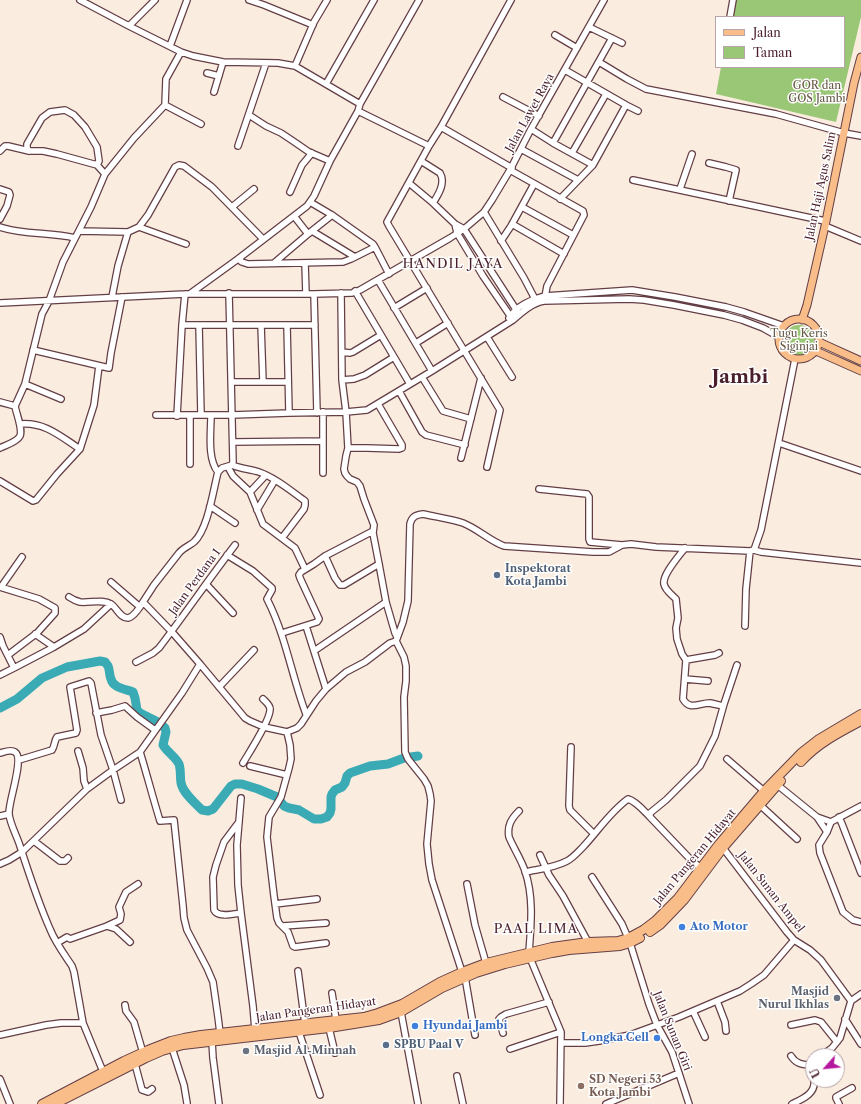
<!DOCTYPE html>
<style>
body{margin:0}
#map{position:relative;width:861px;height:1104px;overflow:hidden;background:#faeddf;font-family:"Libre Caslon Text",serif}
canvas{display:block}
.legend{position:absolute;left:715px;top:16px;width:130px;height:52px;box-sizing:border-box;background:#fff;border:1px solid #b7a5aa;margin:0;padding:5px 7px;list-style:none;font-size:12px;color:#4a1f2b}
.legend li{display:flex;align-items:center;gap:8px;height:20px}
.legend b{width:20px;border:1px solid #b7a5aa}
.north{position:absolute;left:805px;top:1048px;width:40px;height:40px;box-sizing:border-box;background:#fff;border:1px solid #b7a5aa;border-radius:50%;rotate:243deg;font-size:11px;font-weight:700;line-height:16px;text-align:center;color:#4a1f2b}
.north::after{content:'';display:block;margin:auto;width:14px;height:18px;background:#b5179e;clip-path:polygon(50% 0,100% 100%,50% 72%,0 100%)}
</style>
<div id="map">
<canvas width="861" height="1104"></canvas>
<ul class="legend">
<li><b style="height:5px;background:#f8bd88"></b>Jalan</li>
<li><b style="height:11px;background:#99c775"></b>Taman</li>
</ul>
<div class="north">U</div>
</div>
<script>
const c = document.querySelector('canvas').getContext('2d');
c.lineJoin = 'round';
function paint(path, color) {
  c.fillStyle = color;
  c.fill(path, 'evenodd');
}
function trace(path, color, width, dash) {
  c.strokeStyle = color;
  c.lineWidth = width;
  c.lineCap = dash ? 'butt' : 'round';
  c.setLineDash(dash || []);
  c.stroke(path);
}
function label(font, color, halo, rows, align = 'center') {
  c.font = font + ' "Libre Caslon Text",serif';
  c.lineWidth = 3;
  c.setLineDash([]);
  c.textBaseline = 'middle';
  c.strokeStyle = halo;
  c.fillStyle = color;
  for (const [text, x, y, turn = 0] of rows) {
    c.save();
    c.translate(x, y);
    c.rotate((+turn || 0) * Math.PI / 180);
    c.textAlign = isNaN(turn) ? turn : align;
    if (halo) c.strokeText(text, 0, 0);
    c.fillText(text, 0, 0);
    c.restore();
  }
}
const green = new Path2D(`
 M735 0H861V17L836 122 716 94 721 67H844V17H731Z
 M784 340a15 15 0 1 1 30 0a15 15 0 1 1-30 0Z`);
const river = new Path2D(`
 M0 708 17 699 42 678 67 667 100 661 105 662 108 666C110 670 109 675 111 679 113 688 125 689 133 692L135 698 137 710 140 713 158 722 165 728 166 732 163 745C167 752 176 757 179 764 181 770 180 777 181 783 183 793 195 803 202 810L208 811 213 809 231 786 235 784H242L258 789 277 797 284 806 289 808 299 810 314 819H321L327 817 330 813 331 809V797L332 794 335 790 342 787 345 783 347 776 350 773 370 766 388 764 404 758 418 756`);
const minor = new Path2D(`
 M80 0 129 26 181 52 193 56 223 62 278 63 295 66 360 104
 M249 0 264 5 313 25
 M730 17 733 0
 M129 26 155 0
 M589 27 622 43
 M555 35 577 48
 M170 46 187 0
 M599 62 627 79 646 89 776 114 844 133 861 136
 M295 66 314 22 327 0
 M565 70 626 105 638 111
 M207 73 219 76
 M326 84 374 0
 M214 92 223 62
 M503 97 539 116
 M165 105 201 124
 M358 111 429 146
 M249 115 266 126 281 133 293 141 309 152 330 161
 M441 127 512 168
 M531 129 553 143 593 165
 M553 143 612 38
 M238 146 266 63
 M521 149 578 180
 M0 151 5 146H8L29 151H43L57 154 97 165
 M29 151 27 148V144L42 118 50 112 65 110 74 115 85 127 97 147 99 161 97 165 105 174
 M572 153 606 94
 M421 161 440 173C446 183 438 195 433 203
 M709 163 726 167 736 170 729 201
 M510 170 583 211 584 215 547 286 545 297
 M633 180 825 221
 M409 183 433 203 455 224 464 229 517 311
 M0 189 9 192 10 195 7 206 0 219
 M680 189 692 154
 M290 192 302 165 312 153
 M560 199 593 165 626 105
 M232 207 254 189
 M522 207 573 235
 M484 212 524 278 535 299
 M294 216 308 234 332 215
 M455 224 457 233 483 276 513 320C522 312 532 303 544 301L629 299 644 300 674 305 724 315 742 320 763 328 779 337
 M512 224 564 254
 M825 226 861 241
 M0 227C24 235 51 232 75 238
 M139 227 186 244
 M79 231 128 232 139 227 148 215 175 167 179 165 184 166 212 187 263 239
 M312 231 355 257
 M501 241 511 226 534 184
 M375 247 389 274
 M238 259 242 262 248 264 343 262 351 259 375 247 373 244 332 215 310 202
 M274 263 308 234
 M305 263 306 294
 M378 280 432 371
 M355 291 410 384
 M191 293 238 259 307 206 314 196 330 161 358 111 360 104 419 0
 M341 293 342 380 346 412 348 448 346 456 344 469 345 473 347 476 350 479 357 482 360 486 364 499 374 525 373 533 379 564 386 602 395 633 397 637
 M314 294 317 413
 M112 297 118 266 128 232
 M0 303 185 294H314L352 293 360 290 450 238 464 229 484 212 492 200 510 170 531 129 604 0
 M394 308 427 288
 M509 318C516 306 532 299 545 296L632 290 675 297 726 307 744 312 784 326
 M182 325H315
 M199 325 201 415
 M261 325 263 382
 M287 325 289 413
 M487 337 512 377
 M416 343 448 323
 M33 350 109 368 111 353 122 297
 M342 352 350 353 353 352 381 335
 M422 377 443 411 471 419
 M342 380 354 379 365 375 394 357
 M231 382H288
 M25 384 61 399
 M399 391 422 432 426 435 465 445
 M0 402 15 406
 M323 412V473
 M156 415H232L289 413 346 412 367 410 432 371 513 320
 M211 415C211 432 207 459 218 472
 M177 416 182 325 185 294
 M20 424C45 422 60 436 80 449
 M233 442 323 441
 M779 443 861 471
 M0 448C6 445 17 442 20 436 23 429 16 413 15 406L25 384 42 314 49 301 63 262 91 207 105 174 134 138 165 105 166 79 181 52
 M348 448H367L399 449 402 448V445L378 404
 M461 458 481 378
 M190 464V416
 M232 465C241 469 250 469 259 472 276 478 291 491 305 501V505L304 509 282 538
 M228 467 233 476 250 492 263 524 295 548 305 569
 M487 467 500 410 389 226 387 222 429 146 441 127 511 0
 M0 481 33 501 36 500 57 474 80 449 94 405 99 366
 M539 489 587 494 589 497V539L590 542 622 545
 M250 492 265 476
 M210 506 235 523
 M257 510 275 480
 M685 548C679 556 662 575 664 584 665 590 671 594 676 599L678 618 676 628 677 639 682 654 686 660 683 699C690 711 699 703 710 703 714 704 719 705 723 706
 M754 550 761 530 795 359
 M227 555 253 571 272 588V590L267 599 268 601C286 637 292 677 306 714
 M325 556 335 578 340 585H344L379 564
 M111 582 140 607
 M206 584 233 613
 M0 587 39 599 55 608V613L37 633 8 655
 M1 587 22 557
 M69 597C72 599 76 601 80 602 90 603 103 599 111 604 117 608 120 618 128 618 134 617 140 607 143 602
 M306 626 326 689
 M745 626 746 589 750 551
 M282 633 317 622 319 619 300 578 299 575 301 572 314 564 325 556 373 531
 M35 634 54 647
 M0 637 3 646 14 668 54 647 84 629 111 604
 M314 651 386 602
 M686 660 715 655 719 653
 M136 662 153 653 159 648C185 614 209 579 235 545
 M200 664 245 718 250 721 264 727 287 732 297 728 301 724 316 701 326 689 346 672 365 662 390 643 396 641
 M0 675 14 668
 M685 679 708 681
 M219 687 254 650
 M96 713 112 710 125 706 137 717 155 730
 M287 732 290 745 291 759 289 768 281 797 269 817 267 837 274 896 277 918 279 923 288 932 293 946 295 947 326 943
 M571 747 569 806 570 810 594 834
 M78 751 83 768 84 781 87 789
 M140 752C147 775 153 798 160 821L174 820 183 906 184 918 187 930 207 968 213 982 218 1017 220 1033
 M0 753C4 752 11 749 15 752 25 758 8 802 9 814 10 824 17 836 20 846 29 874 38 902 50 929 55 942 64 954 72 966L74 972 83 1023 104 1074
 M727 759 764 791
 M19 760 52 750C55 746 54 741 57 737L76 733 77 730 71 693 70 687 89 681 91 683 101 735 113 770 121 800
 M243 763C249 753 271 719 270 709 270 705 266 702 263 699
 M250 766 287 775
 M775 783 817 817 827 832
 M241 798 237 845 238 885 241 913 253 1006 255 1030
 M760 805 797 839
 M861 806 831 822 827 832 819 845 820 853 843 912 853 920 861 922
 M519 811C511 819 507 826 509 837 514 849 521 859 525 871 534 897 531 926 529 952
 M0 816 9 814
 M817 817 831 822
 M839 817 842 824 861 873
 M239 822 224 842 216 865 213 877 214 910C218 918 233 914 241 913
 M34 841 60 861H65L68 858
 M723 848 787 932 794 940 810 950 821 960 851 1001
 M540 855 549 875 563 896 588 942
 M0 864 9 860 22 852 87 789 113 770 140 752 182 693 200 664 172 632 143 602 154 585 179 553C183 548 189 546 194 542 208 529 213 491 218 472L222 468 232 465 233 462 229 293
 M701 868 692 861 650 817V813L666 800 700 766 715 736 724 704 737 665
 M525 872C539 869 554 868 567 861 573 858 578 852 583 847 598 831 610 812 628 799 636 801 644 811 650 817
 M592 877 622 924 628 938
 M467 884 475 925 486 963
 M275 904 317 899
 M107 926 120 920 121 914 119 907 126 892 138 884
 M283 926 326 923
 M57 943 67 937 70 939 107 926 116 929 130 942
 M630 943 649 1004 657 1025 672 1052 689 1104
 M530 958 561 1032 560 1104
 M298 971 305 1024
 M462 972 432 880 429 864 427 844 431 801 430 794 428 786 424 779 408 759 405 752 404 697 406 681V666L404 657 396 641 403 622 408 601 410 524C412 516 416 515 423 514 436 517 451 519 463 523 478 529 490 541 504 546L593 552H609L622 545 631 544 656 547 750 551 754 550 761 552 861 563
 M465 977 475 1035
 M332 993 336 1020
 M717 1001 725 1022 726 1031
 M125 1005 126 1011 134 1022 143 1053
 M693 1011 705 1037
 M401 1012 418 1104
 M845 1019 861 1044
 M791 1025 815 1020 821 1022 837 1042
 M329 1028 335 1053
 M299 1032 320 1095
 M503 1033 499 1019 501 1017 506 1014 549 1002
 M0 1035 46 1025 61 1023H83
 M212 1042 213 1058 219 1104
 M561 1043H585L599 1041 630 1035 679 1017 740 991 751 984 764 975 794 940
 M172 1048 184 1085 187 1103
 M510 1049 561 1032
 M791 1056C796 1064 803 1065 812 1065
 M821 1056 832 1048 840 1038 851 1001 861 994
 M813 1063 812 1069 813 1077
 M135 1064 142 1090 148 1092 152 1089
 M457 1076 463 1104
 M0 1079 10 1104
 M606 1104 679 1073
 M792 1104C802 1099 816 1094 814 1080
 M839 1104 836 1098V1097L852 1088`);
const major = new Path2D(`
 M779 339a20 20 0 1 1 40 0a20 20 0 1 1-40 0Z
 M802 320 807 305 825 226 854 83 861 57
 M819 342 861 361
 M816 351 861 371`);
const highway = new Path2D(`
 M801 762C817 744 840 732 861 721
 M650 932 660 925 684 900 723 848 781 781
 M42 1104 124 1061 148 1050 171 1041 184 1038 201 1035 364 1017 378 1013 402 1004 440 982 462 972 486 963 552 947 588 942 618 941 628 938 643 930 655 921 678 898 719 844 764 791 801 753 819 739 861 714
 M55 1104 146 1058 162 1051 183 1045 329 1028 379 1020 401 1012 442 988 476 973 505 964 552 953 569 950 620 946 630 943 640 938`);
const markers = [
 [497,575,4,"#5c6f8a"],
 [682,927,4,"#3f7fe0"],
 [837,998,4,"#6b7280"],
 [415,1026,4,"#3f7fe0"],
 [657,1038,4,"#3f7fe0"],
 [386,1045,4,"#5c6f8a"],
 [246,1051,4,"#6b7280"],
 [581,1086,4,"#8d6e63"]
];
const parkNames = [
 ["GOR dan",817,86],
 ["GOS Jambi",817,99],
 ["Tugu Keris",799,334],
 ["Siginjai",799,347]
];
const streetNames = [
 ["Jalan Lawet Raya",530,113,-61],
 ["Jalan Haji Agus Salim",821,186,-78],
 ["Jalan Perdana 1",195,582,-54],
 ["Jalan Pangeran Hidayat",695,857,-50],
 ["Jalan Sunan Ampel",771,892,52],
 ["Jalan Pangeran Hidayat",316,1010,-8],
 ["Jalan Sunan Giri",672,1031,68]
];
const serviceNames = [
 ["Inspektorat",505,569],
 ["Kota Jambi",505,582],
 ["SPBU Paal V",394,1045]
];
const shopNames = [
 ["Ato Motor",690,927],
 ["Hyundai Jambi",423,1026],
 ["Longka Cell",649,1038,"right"]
];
const worshipNames = [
 ["Masjid",829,992],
 ["Nurul Ikhlas",829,1005],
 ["Masjid Al-Minnah",254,1051,"left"]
];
const educationNames = [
 ["SD Negeri 53",589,1080],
 ["Kota Jambi",589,1093]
];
const quarterNames = [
 ["HANDIL JAYA",453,264],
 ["PAAL LIMA",536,929]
];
const townNames = [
 ["Jambi",740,378]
];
paint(green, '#99c775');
trace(river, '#3aabb5', 9);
trace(minor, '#643e46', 8);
trace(major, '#643e46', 9);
trace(highway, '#643e46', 10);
trace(minor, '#fff', 5.5);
trace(major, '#f8bd88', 7);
trace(highway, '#f8bd88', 8);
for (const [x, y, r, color] of markers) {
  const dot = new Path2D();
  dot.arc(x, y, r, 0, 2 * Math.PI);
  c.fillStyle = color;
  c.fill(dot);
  trace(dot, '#fff', 1.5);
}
label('11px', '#665a45', '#fff', parkNames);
label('11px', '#4a1f2b', '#fff', streetNames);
label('bold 11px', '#4e5e75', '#fff', serviceNames, 'left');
label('bold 11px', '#366cbe', '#fff', shopNames, 'left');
label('bold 11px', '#5b616d', '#fff', worshipNames, 'right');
label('bold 11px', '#785e54', '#fff', educationNames, 'left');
c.letterSpacing = '1px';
label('13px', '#4a1f2b', '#fff', quarterNames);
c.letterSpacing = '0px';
label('bold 19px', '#4a1f2b', '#fff', townNames);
</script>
